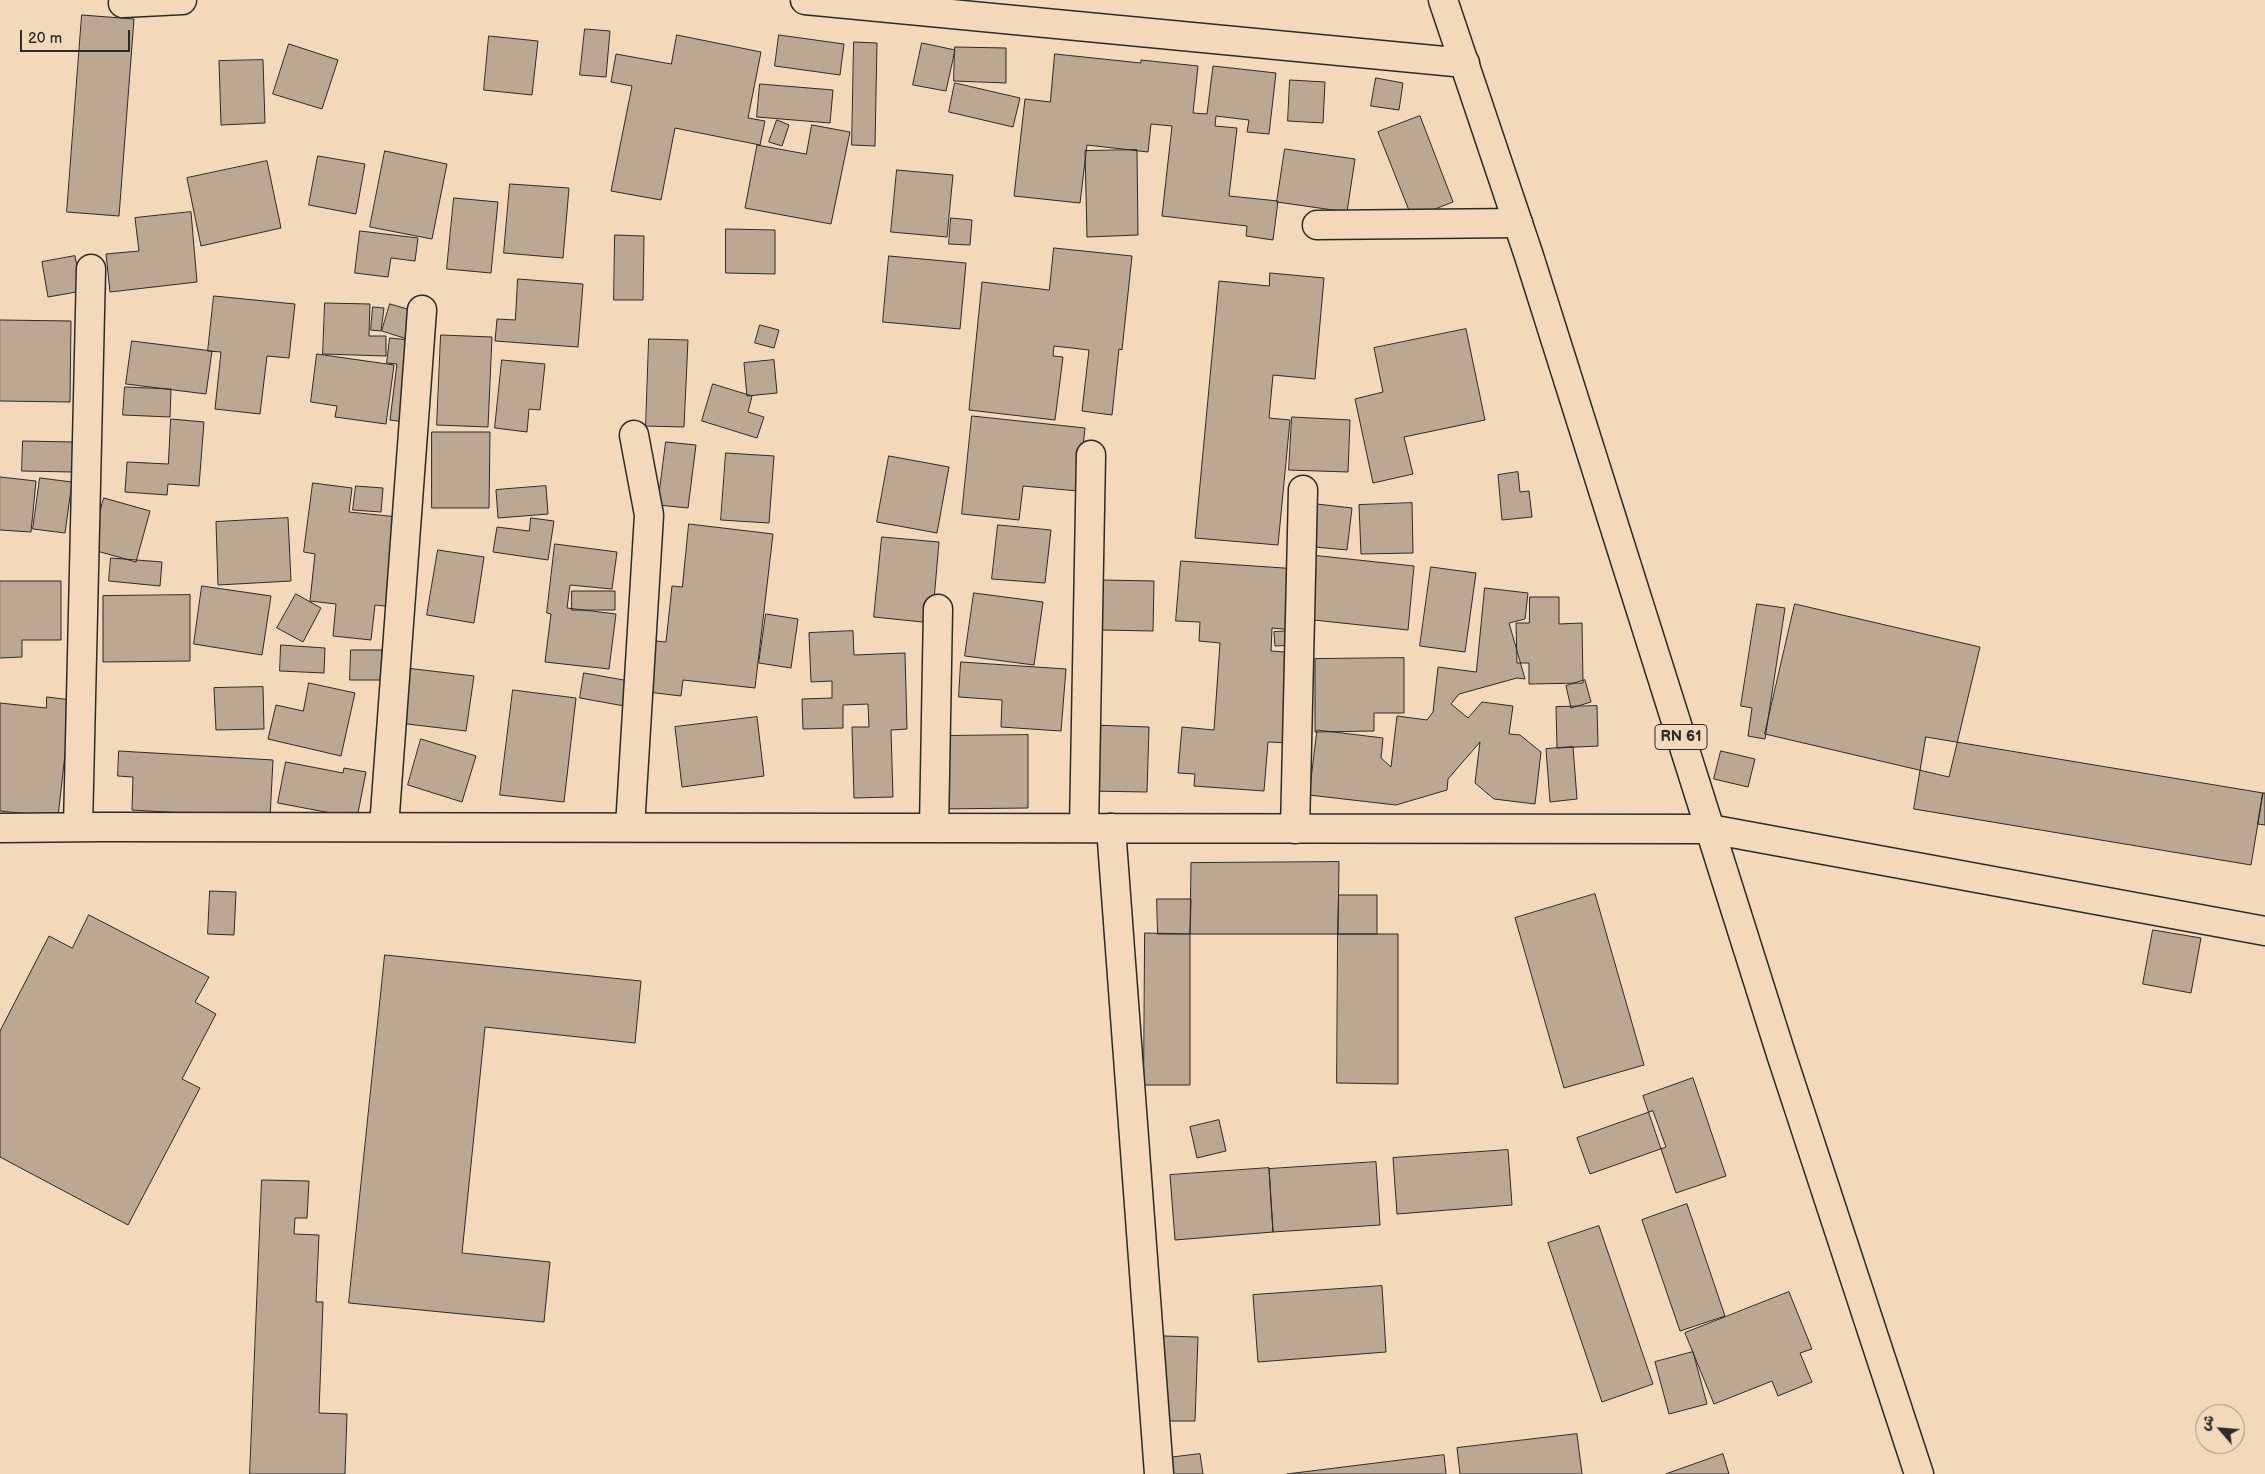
<!DOCTYPE html>
<meta charset="utf-8">
<style>
body{margin:0}
#map{position:relative;width:2265px;height:1474px;overflow:hidden;background:#f3d8ba;font-family:"Balsamiq Sans","Playpen Sans Arabic",sans-serif}
canvas{display:block}
.north{position:absolute;left:2195px;top:1404px;width:50px;height:50px;box-sizing:border-box;background:#f3d8ba;border:1px solid #a39381;border-radius:50%;rotate:297deg;font-size:14px;font-weight:700;line-height:20px;text-align:center;color:#2b2b2b}
.north::after{content:'';display:block;margin:auto;width:18px;height:22px;background:#2b2b2b;clip-path:polygon(50% 0,100% 100%,50% 72%,0 100%)}
.scale{position:absolute;left:20px;top:30px;width:110px;height:22px;box-sizing:border-box;border:2px solid #2b2b2b;border-top:0;padding-left:6px;font-size:15px;line-height:18px;white-space:nowrap;color:#2b2b2b;-webkit-text-stroke:4px #f3d8ba;paint-order:stroke}
</style>
<div id="map">
<canvas width="2265" height="1474"></canvas>
<div class="north">ش</div>
<div class="scale">20 m</div>
</div>
<script>
const c = document.querySelector('canvas').getContext('2d');
c.lineJoin = 'round';
function paint(path, color) {
  c.fillStyle = color;
  c.fill(path, 'evenodd');
}
function trace(path, color, width, dash) {
  c.strokeStyle = color;
  c.lineWidth = width;
  c.lineCap = dash ? 'butt' : 'round';
  c.setLineDash(dash || []);
  c.stroke(path);
}
function label(font, color, halo, rows, align = 'center') {
  c.font = font + ' "Balsamiq Sans",sans-serif';
  c.lineWidth = 4;
  c.setLineDash([]);
  c.textBaseline = 'middle';
  c.strokeStyle = halo;
  c.fillStyle = color;
  for (const [text, x, y, turn = 0] of rows) {
    c.save();
    c.translate(x, y);
    c.rotate((+turn || 0) * Math.PI / 180);
    c.textAlign = isNaN(turn) ? turn : align;
    if (halo) c.strokeText(text, 0, 0);
    c.fillText(text, 0, 0);
    c.restore();
  }
}
const building = new Path2D(`
 M82 15 134 19 119 216 67 212Z
 M585 29 610 31 606 77 580 75Z
 M677 35 761 52 748 118 765 121 760 145 675 128 661 200 611 191 632 86 611 82 616 54 671 64Z
 M779 35 844 44 840 75 775 66Z
 M489 36 538 41 532 95 484 90Z
 M854 42 877 43 875 146 852 145Z
 M922 43 955 50 946 91 913 85Z
 M289 44 338 60 322 109 273 94Z
 M955 47 1006 48V83L954 81Z
 M1055 54 1141 63V60L1198 66 1193 113 1207 114 1213 66 1276 73 1269 134 1247 132 1249 120 1216 116 1215 126 1237 128 1229 196 1278 201 1273 240 1246 236 1247 226 1162 216 1172 126 1151 124 1148 152 1087 145 1080 203 1014 196 1025 99 1050 102Z
 M263 60 265 123 221 125 219 61Z
 M1376 78 1403 83 1399 110 1371 106Z
 M1290 80 1325 82 1323 123 1288 121Z
 M955 83 1020 98 1013 127 949 112Z
 M760 84 833 90 830 123 757 117Z
 M1420 116 1453 202 1412 218 1378 132Z
 M777 120 789 125 782 146 769 142Z
 M812 125 850 132 831 224 745 208 757 145 806 154Z
 M1285 149 1355 159 1347 212 1277 202Z
 M1137 150 1138 235 1087 237 1085 151Z
 M385 151 447 164 432 239 370 227Z
 M318 156 365 164 356 214 309 205Z
 M267 161 281 228 201 246 187 178Z
 M897 170 953 175 947 237 891 232Z
 M510 184 569 188 563 258 504 253Z
 M454 198 498 202 491 273 447 269Z
 M191 212 197 282 110 292 106 254 139 251 135 218Z
 M951 218 972 220 970 245 949 244Z
 M726 229 775 230V274L726 273Z
 M360 231 418 238 415 261 391 258 388 277 355 273Z
 M615 235 644 236 643 300H614Z
 M1054 248 1132 256 1122 350 1119 349 1112 415 1082 411 1089 350 1054 346 1053 356 1063 357 1055 420 969 410 982 282 1049 290Z
 M75 256 82 291 48 297 42 262Z
 M889 256 966 263 960 329 883 322Z
 M1270 273 1324 278 1315 379 1273 375 1269 418 1290 420 1278 545 1195 538 1219 281 1269 286Z
 M518 279 583 284 578 347 495 341 497 319 515 320Z
 M214 296 295 304 289 358 267 356 260 414 215 409 221 352 208 351Z
 M325 303 370 304 369 336H386V356L323 354Z
 M390 304 414 311 407 339 382 331Z
 M373 307 384 308 381 331 371 330Z
 M0 320 71 321 70 402 0 401Z
 M760 325 779 330 774 348 755 343Z
 M1466 329 1485 420 1404 437 1413 474 1373 483 1355 399 1383 392 1374 348Z
 M441 335 492 337 488 427 437 425Z
 M390 338 409 340 401 406 413 407 412 423 390 420 397 364 387 363Z
 M649 339 688 340 684 427 646 426Z
 M132 341 212 351 206 394 126 384Z
 M317 354 394 365 386 424 335 417 337 406 311 402Z
 M502 360 545 364 540 410 529 409 527 432 495 428Z
 M774 360 777 393 747 396 744 363Z
 M713 384 752 396 748 412 764 417 757 438 702 421Z
 M125 387 171 389 170 417 123 415Z
 M972 416 1085 428 1078 491 1023 486 1019 520 962 514Z
 M1292 417 1350 420 1348 472 1289 470Z
 M171 419 204 422 199 486 168 484 167 495 125 492 127 462 168 464Z
 M432 432H490L489 508H432Z
 M23 441 73 442 72 472 22 471Z
 M666 442 696 445 688 508 658 505Z
 M726 453 774 456 769 523 721 520Z
 M889 456 949 467 937 533 877 522Z
 M1518 472 1520 492 1529 491 1532 517 1502 520 1498 475Z
 M0 477 36 481 31 532 0 530Z
 M40 478 72 482 65 533 33 529Z
 M313 483 352 488 349 512 398 517 394 607 375 605 371 640 333 636 336 604 310 601 315 554 304 552Z
 M356 486 383 488 381 512 353 510Z
 M546 486 548 514 498 518 496 490Z
 M104 498 150 511 136 562 90 549Z
 M1308 503 1352 508 1347 550 1304 546Z
 M1412 503 1413 553 1361 554 1359 505Z
 M288 518 291 581 218 585 216 522Z
 M531 518 554 521 548 560 493 552 497 527 529 531Z
 M689 524 773 534 755 688 683 680 681 696 639 691 645 640 666 642 672 586 682 587Z
 M998 525 1051 530 1045 583 992 579Z
 M882 537 939 542 932 623 874 617Z
 M555 544 617 552 612 589 570 585 567 608 616 614 609 669 545 662 551 614 547 613Z
 M438 550 484 557 474 623 427 615Z
 M1311 555 1414 566 1408 630 1304 619Z
 M111 558 162 562 160 586 109 581Z
 M1181 561 1298 569 1294 630 1272 628 1271 651 1298 653 1291 743 1268 742 1264 791 1194 786 1195 774 1178 773 1182 727 1214 730 1220 643 1199 641 1200 622 1176 621Z
 M1431 567 1476 573 1465 652 1420 646Z
 M1102 580 1154 581 1153 631 1101 630Z
 M0 581H61V640H22V657L0 658Z
 M202 586 271 596 262 655 194 644Z
 M1485 588 1528 593 1525 619 1509 623 1525 679 1517 678 1459 694 1451 704 1468 718 1482 702 1513 706 1509 734 1520 735 1541 752 1535 804 1494 799 1475 783 1480 742 1448 779 1447 790 1396 805 1309 795 1317 730 1383 738 1381 758 1391 767 1397 716 1427 720 1433 712 1438 667 1476 672Z
 M572 591H615V610H572Z
 M974 593 1043 602 1034 665 965 656Z
 M296 594 321 608 303 642 277 628Z
 M190 595V661L103 662V596Z
 M1530 597H1559V624L1582 623 1583 683 1529 684V663H1517L1516 623H1529Z
 M1757 604 1785 608 1765 739 1748 736 1752 708 1741 706Z
 M1795 604 1980 647 1949 777 1765 734Z
 M766 614 798 619 791 668 759 663Z
 M853 631 854 655 905 653 907 729 891 730 893 797 854 798 852 727H869L868 704 843 705V728L803 729 802 699 832 698V681L811 682 809 633Z
 M1295 631 1296 645 1275 646 1274 632Z
 M281 645 325 648 324 673 280 671Z
 M351 650H382L381 680H350Z
 M1404 658V713H1374V731L1315 732V659Z
 M961 662 1066 669 1061 731 1001 727 1002 700 959 697Z
 M406 668 474 676 466 731 399 723Z
 M584 673 635 682 630 707 580 698Z
 M1585 680 1591 702 1571 708 1566 686Z
 M309 683 355 693 341 756 268 739 276 705 303 711Z
 M263 687 264 729 216 730 214 688Z
 M513 690 576 698 564 802 500 795Z
 M47 697 71 700 58 817 0 811V703L46 708Z
 M1597 706 1598 746 1557 748 1556 707Z
 M757 717 764 776 682 787 675 727Z
 M1091 725 1149 727 1147 792 1089 791Z
 M1028 735V808L939 809V736Z
 M1926 737 2263 793 2251 865 1914 809Z
 M421 739 476 756 462 802 408 785Z
 M1573 747 1577 799 1550 802 1546 749Z
 M119 751 273 760 270 818 132 810 133 777 118 776Z
 M1721 751 1755 759 1748 787 1714 779Z
 M286 762 343 773 344 768 366 772 357 818 278 803Z
 M2263 793H2265V825L2258 824Z
 M1339 862 1338 934H1190L1191 863Z
 M210 891 236 892 234 935 208 934Z
 M1595 894 1644 1065 1564 1088 1515 918Z
 M1339 895H1377V934H1338Z
 M1157 899H1191L1190 934H1158Z
 M89 915 209 977 195 1002 216 1014 182 1079 200 1088 128 1225 0 1157V1031L49 936 72 948Z
 M2153 930 2201 938 2191 993 2143 984Z
 M1145 933 1190 934V1085H1144Z
 M1338 934H1398V1084L1337 1083Z
 M385 955 641 981 635 1043 485 1027 462 1253 550 1262 544 1322 349 1303Z
 M1693 1078 1726 1176 1676 1193 1643 1096Z
 M1653 1111 1666 1147 1590 1174 1577 1138Z
 M1219 1120 1226 1151 1197 1158 1190 1127Z
 M1508 1150 1512 1205 1397 1214 1393 1158Z
 M1376 1162 1380 1225 1273 1232 1269 1169Z
 M1269 1168 1273 1232 1175 1240 1170 1175Z
 M262 1180 309 1181 307 1218H295L294 1234 319 1235 316 1302H323L319 1413 347 1414 345 1474H250Z
 M1687 1204 1725 1316 1680 1331 1642 1220Z
 M1599 1226 1653 1384 1602 1402 1548 1243Z
 M1382 1286 1386 1352 1258 1362 1253 1295Z
 M1789 1292 1812 1349 1800 1353 1812 1382 1778 1396 1772 1381 1714 1404 1685 1333Z
 M1164 1336 1198 1337 1195 1421H1161Z
 M1693 1352 1707 1404 1669 1414 1655 1362Z
 M1577 1434 1582 1474H1460L1457 1448Z
 M1200 1454 1203 1474H1161L1159 1459Z
 M1723 1454 1729 1474H1666Z
 M1444 1455 1446 1474H1287Z`);
const minor = new Path2D(`
 M805 0 1465 63
 M123 3 182 0
 M1317 225 1518 223
 M78 827 91 269
 M384 827 422 310
 M630 827 649 515 634 435
 M0 828 103 827 1710 829 2265 931
 M934 828 938 609
 M1084 828 1091 455
 M1111 828 1159 1474
 M1295 829 1303 490`);
const primary = new Path2D(`
 M1443 0 1529 256 1781 1054 1919 1474`);
const shields = [
 [1681,737,52]
];
const shieldNames = [
 ["RN 61",1681,737]
];
paint(building, '#bba792');
trace(building, '#2b2b2b', 1);
trace(minor, '#2b2b2b', 31);
trace(primary, '#2b2b2b', 31);
trace(minor, '#f3d8ba', 28);
trace(primary, '#f3d8ba', 28);
for (const [x, y, w] of shields) {
  const box = new Path2D();
  box.roundRect(x - w / 2, y - 12.5, w, 25, 4);
  c.fillStyle = '#f3d8ba';
  c.fill(box);
  trace(box, '#2b2b2b', 1);
}
label('bold 15px', '#2b2b2b', null, shieldNames);
</script>
